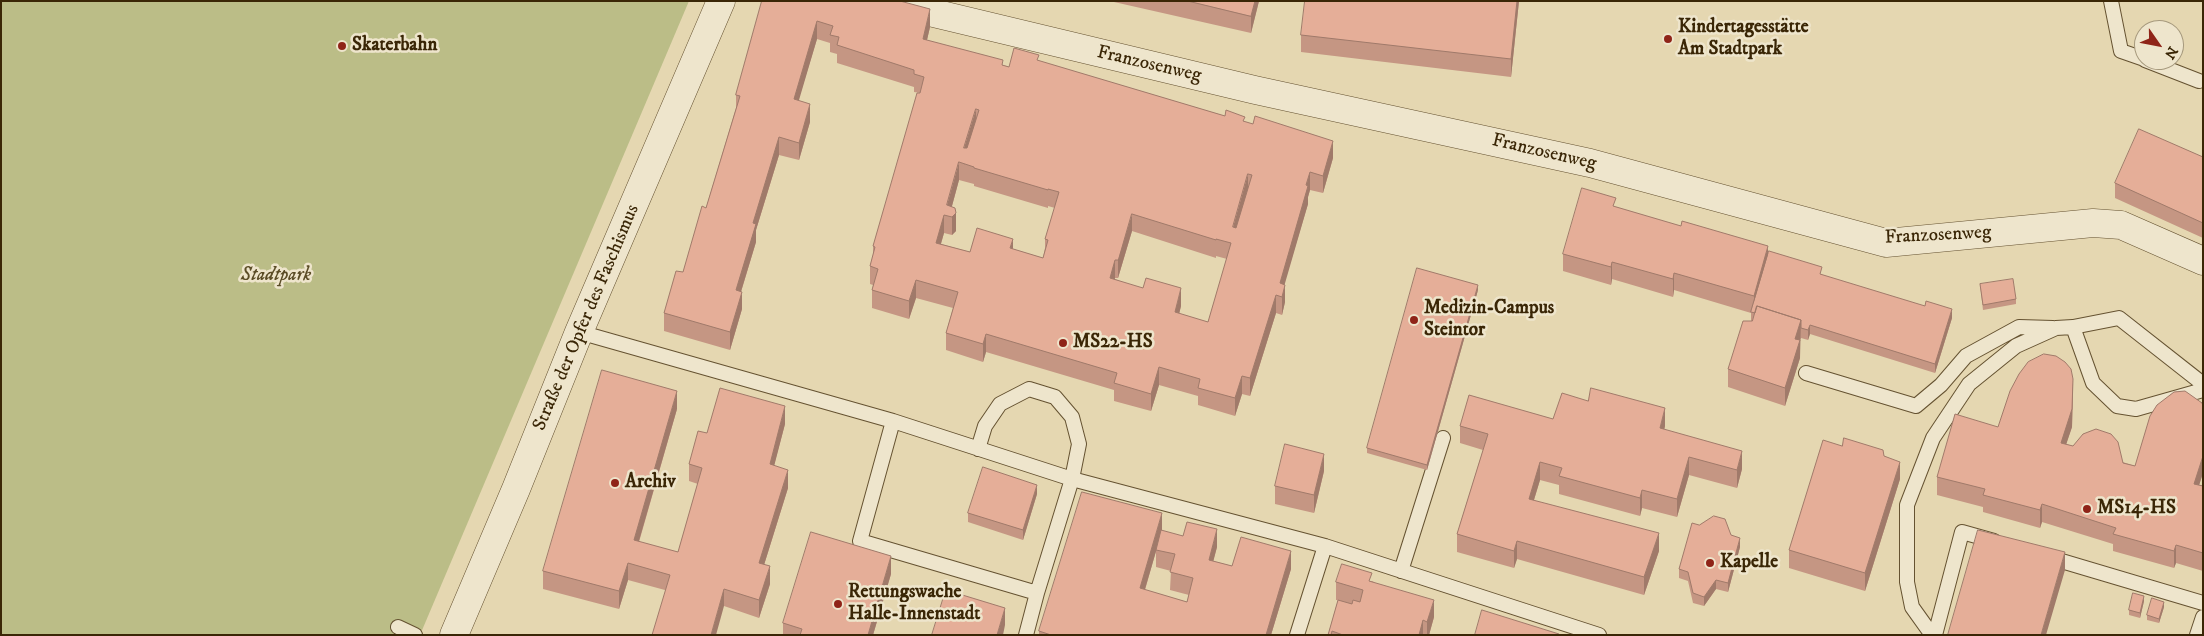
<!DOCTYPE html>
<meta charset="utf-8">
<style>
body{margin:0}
#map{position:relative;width:2204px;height:636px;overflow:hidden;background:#e5d7b1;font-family:"IM FELL DW Pica",serif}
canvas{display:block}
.frame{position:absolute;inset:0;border:2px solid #3a2606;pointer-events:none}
.north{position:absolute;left:2134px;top:20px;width:50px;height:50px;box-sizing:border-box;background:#eee5cc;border:1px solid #a6997d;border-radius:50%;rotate:123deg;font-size:14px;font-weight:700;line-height:20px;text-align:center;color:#3a2606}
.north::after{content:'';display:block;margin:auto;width:18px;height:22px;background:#8f2418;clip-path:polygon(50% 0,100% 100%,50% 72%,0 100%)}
</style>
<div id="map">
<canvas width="2204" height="636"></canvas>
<div class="frame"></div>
<div class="north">N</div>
</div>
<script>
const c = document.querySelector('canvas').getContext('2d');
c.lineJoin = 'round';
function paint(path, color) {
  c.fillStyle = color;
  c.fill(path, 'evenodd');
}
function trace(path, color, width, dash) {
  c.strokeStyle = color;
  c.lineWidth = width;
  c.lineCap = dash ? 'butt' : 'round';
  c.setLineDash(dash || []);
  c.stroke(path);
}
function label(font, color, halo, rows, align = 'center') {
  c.font = font + ' "IM FELL DW Pica",serif';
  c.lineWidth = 5;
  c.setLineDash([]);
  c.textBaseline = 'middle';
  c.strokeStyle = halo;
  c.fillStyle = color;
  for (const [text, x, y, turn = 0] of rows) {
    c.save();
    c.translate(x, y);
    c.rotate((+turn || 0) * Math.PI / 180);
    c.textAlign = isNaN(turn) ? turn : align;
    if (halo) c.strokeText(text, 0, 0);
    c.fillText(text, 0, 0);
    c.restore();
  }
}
const green = new Path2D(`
 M1 1H689L420 635 1 634Z`);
const lane = new Path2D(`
 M2111 1 2121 51 2144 59
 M2145 60 2199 81
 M2073 327 2093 383 2117 406 2136 409 2203 390
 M579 332 893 421 1072 479 1325 546 1599 635
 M1806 373 1916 406 1941 385 1966 356 2019 327 2053 328
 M893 421 860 541 1037 593
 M978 449 985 426 1000 404 1029 389 1055 397 1072 417 1079 444 1072 479 1037 593 1026 635
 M2048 557 2203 603
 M1401 571 1443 438
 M398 627 415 635
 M1297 635 1325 546
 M1932 635 1912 607 1907 582V505L1933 438 1969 384 2016 346 2056 328 2073 327 2119 318 2203 384
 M1935 635 1962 532 1994 541
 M2197 635 2203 617`);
const street = new Path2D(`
 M883 1 1255 90 1590 163 1886 243 2093 223 2121 225 2203 261
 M454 635 516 489 579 332 721 1`);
const wall = new Path2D(`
 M762 1 930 27 927 40 1003 65 1009 67 1039 61 1245 122 1333 158 1323 193 1310 190 1308 197V204L1284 284 1285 302 1282 315 1276 313 1250 396 1242 394 1235 416 1198 405V396L1159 385 1151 411 1114 401V390L986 352 983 362 946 350V333L953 308 916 298 909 319 872 308V290L873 285 870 284V266L873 255V246L920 93 914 92V87L837 63V54L830 52V43L817 39 798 101 810 122 799 160 779 155 756 230V242L741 292 742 309 730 350 664 331V313L683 272 706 208 736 108V95ZM959 180 974 184V186L1048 208V206L1055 208 1045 239V248L1043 258 1013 249 970 252 941 244 944 233 952 235 956 231 952 206ZM1132 231 1216 258V256L1227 259 1208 322 1179 314 1181 306 1115 279V278H1118Z
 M1114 1H1259L1251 33 1114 2Z
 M1519 1 1511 77 1301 52V35Z
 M2203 157V238L2115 198V183Z
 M1616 207 1768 253 1822 275 1952 318 1935 373 1810 334 1808 340 1801 338 1800 340V358L1785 406 1728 387V369L1751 321V313L1674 290 1673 297 1612 279 1611 285 1563 271V254Z
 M1980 284 2016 299V304L1983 310Z
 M1478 290 1427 470 1367 453V448Z
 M2073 396 2072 427 2066 444 2135 466 2203 405V473L2199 485 2203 486V571L2176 563 2174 568 2113 551V544L2042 522 2040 528 1983 512V507L1937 495V477L1998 427Z
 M677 409 639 542 678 552 698 484 689 481V464L707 433 785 424 774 465 788 488 764 565 770 584 759 618 724 606 628 580 619 609 543 589V571Z
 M1460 426H1665L1664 430 1742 469 1737 488 1689 475 1677 517 1642 508 1640 516 1559 494V485L1540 480 1534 500 1659 551 1644 595 1517 559 1514 568 1457 552V534L1483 450 1460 443Z
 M1842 446 1884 456 1900 479 1865 591 1789 568V550Z
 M1324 471 1314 513 1275 504V486Z
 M1037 494 1023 540 968 522V513Z
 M1162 531 1217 547 1213 561 1232 566 1291 569 1271 635H1039V631ZM1156 551V567L1171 571 1170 590 1189 595 1187 602 1145 590Z
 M1731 535 1740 547 1728 592 1716 589 1704 606 1693 603 1688 581 1679 578V569Z
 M891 574 873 635H783V623Z
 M1372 581 1434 617 1429 635H1328L1338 600H1336V582Z
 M2144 601 2140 618 2129 615V610Z
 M2164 607 2159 623 2147 620V615Z`);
const shadedWall = new Path2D(`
 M1255 1H1259L1251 33V16Z
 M1517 1H1519L1511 77V59Z
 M930 9V27L923 57V39Z
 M817 21V39L794 117V99Z
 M810 104V122L799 160V143Z
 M976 109V127L964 165V148Z
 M779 137V155L756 230V242L736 308V290L753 223Z
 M1333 141V158L1323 193V176Z
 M959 162V180L949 217 947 205Z
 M1310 172V190L1308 197V204L1281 297 1280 283Z
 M1248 174V192L1233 244V227Z
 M956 213V231L952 235V217Z
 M1132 214V231L1118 278V260Z
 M944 215V233L936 260V243Z
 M1013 239V257L1010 248Z
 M1768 246V264L1754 314V296Z
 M1115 260V278L1110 296V278Z
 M1612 262V279L1611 285V267Z
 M1674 273V290L1673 297V279Z
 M916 280V298L909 319V301Z
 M1285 285V302L1282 315V297Z
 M1478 285V290L1427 470V465Z
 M1181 288V306L1175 330V312Z
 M742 292V309L730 350V332Z
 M1276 295V313L1250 396V378Z
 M1952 309V318L1935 373V364Z
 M1801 320 1800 358 1785 406V388L1795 339Z
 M1810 325V334L1808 340V330Z
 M986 334V352L983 362V344Z
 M1159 367V385L1151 411V394Z
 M1242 376V394L1235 416V398Z
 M2073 379 2072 427 2061 460V443Z
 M677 391V409L634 558V540Z
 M785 406V424L770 482V464Z
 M1665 408V426L1660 446V428Z
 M1742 451V469L1737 488V470Z
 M1324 454V471L1314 513V495Z
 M2203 456V473L2194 501V484Z
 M1689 457V475L1677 517V499Z
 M1540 462V480L1529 516V499Z
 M1900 462V479L1865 591V573Z
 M788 470V488L759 581V563Z
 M1037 485V494L1023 540V530Z
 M1642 490V508L1640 516V498Z
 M2042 504V522L2040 528V510Z
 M1162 513V531L1140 606V588Z
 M1217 529V547L1209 578V560Z
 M1659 533V551L1644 595V577Z
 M1740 538V547L1728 592V583Z
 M1517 541V559L1514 568V551Z
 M2176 545V563L2174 568V551Z
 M1291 551V569L1271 635H1266Z
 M2065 552V570L2046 635H2041Z
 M891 556V574L873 635H868Z
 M628 563V580L619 609V591Z
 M770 566V584L759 618V600Z
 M1716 580V589L1704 606V597Z
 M724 589V606L716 635H711Z
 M2144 596V601L2140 618V613Z
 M1434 600V617L1429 635H1427V622Z
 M2164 602V607L2159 623V619Z
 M1005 608V625L1003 635H997Z
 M1423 620V635H1419Z`);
const building = new Path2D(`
 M762 1H900L930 9 923 39 1003 60 1002 65 1009 67 1014 48 1039 55 1037 60 1225 116 1226 110 1245 117 1243 121 1253 124 1255 116 1333 141 1323 176 1310 172 1306 185 1308 186 1280 283 1285 285 1282 297 1276 295 1250 378 1242 376 1235 398 1198 388 1200 379 1159 367 1151 394 1114 383 1117 373 986 334 983 344 946 333 958 292 916 280 909 301 872 290 878 269 870 266 875 247 873 246 917 93H920L924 77 914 74V70L837 45 839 37 830 35 833 26 817 21 794 99 810 104 799 143 779 137 753 223 756 224 736 290 742 292 730 332 664 313 676 271 683 272 702 206 706 208 740 96 736 95ZM976 109 979 110 967 148H964ZM959 162 974 167V168L1048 190V189L1059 192 1045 239 1048 240 1043 258 1010 248 1013 239 977 228 970 252 936 243 944 215 952 217 956 213 955 208 947 205ZM1248 174 1252 175 1236 228 1233 227ZM1132 214 1216 240V239L1231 243 1208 322 1175 312 1181 288 1146 278 1143 288 1110 278 1115 260H1118Z
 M1188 1H1255L1251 16Z
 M1305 1H1517L1511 59 1301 35Z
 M2139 129 2203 157V223L2115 183Z
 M1582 188 1616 198 1613 206 1681 226 1682 221 1768 246 1754 296 1674 273 1673 279 1612 262 1611 267 1563 254Z
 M1769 251 1822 267 1820 274 1925 306 1926 301 1952 309 1935 364 1810 325 1808 330 1801 328V320L1757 306 1755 313 1751 312Z
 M1417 268 1478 285 1427 465 1367 448Z
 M2013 279 2016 299 1983 305 1980 284Z
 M1757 306 1801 320 1795 339 1800 340 1785 388 1728 369 1743 321H1752Z
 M2044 354 2056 356 2065 362 2071 369 2073 379 2072 409 2061 443 2073 446 2083 434 2096 429 2111 434 2118 442 2123 463 2135 466 2150 416 2157 405 2174 392 2185 391 2202 403 2203 405V456L2194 484 2203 486V553L2176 545 2174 551 2113 534 2116 528 2042 504 2040 510 1983 495 1985 489 1937 477 1955 414 1998 427 2010 391 2019 374 2028 362Z
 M602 370 677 391 634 540 678 552 702 468 689 464 698 431 707 433 720 388 785 406 770 464 788 470 759 563 770 566 759 600 724 589 711 635H652L670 575 628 563 619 591 543 571Z
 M1591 388 1665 408 1660 428 1742 451 1737 470 1689 457 1677 499 1642 490 1640 498 1559 476 1562 468 1540 462 1529 499 1659 533 1644 577 1517 541 1514 551 1457 534 1488 434 1460 426 1469 395 1553 419 1562 393 1588 401Z
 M1844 438 1883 450 1884 456 1900 462 1865 573 1789 550 1823 440 1842 446Z
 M1285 444 1324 454 1314 495 1275 486Z
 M983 467 1037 485 1023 530 968 513Z
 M1082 492 1162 513 1140 588 1187 602 1193 578 1170 572 1175 554 1156 550 1161 530 1183 536 1187 522 1217 529 1209 560 1232 566 1241 537 1291 551 1266 635H1051L1039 631Z
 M1714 516 1725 519 1731 535 1740 538 1728 583 1716 580 1704 597 1693 593 1688 572 1679 569 1692 523 1699 525Z
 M1978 530 2065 552 2041 635H1948Z
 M811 532 891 556 868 635H800L802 629 783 623Z
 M1342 564 1372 573 1369 581 1434 600 1427 622 1423 620 1419 635H1343L1332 631 1331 635H1328L1338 600 1352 604 1353 600 1360 602 1363 590 1336 582Z
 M946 590 1005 608 997 635H932Z
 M2133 593 2144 596 2140 613 2129 610Z
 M2152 598 2164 602 2159 619 2147 615Z
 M1482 610 1559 634V635H1475Z`);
const markers = [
 [1668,39,5,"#8f2418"],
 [342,46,5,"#8f2418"],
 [1414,320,5,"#8f2418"],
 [1063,343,5,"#8f2418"],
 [615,483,5,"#8f2418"],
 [2087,509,5,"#8f2418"],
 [1710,563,5,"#8f2418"],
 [838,604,5,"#8f2418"]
];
const poiNames = [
 ["Kindertagesstätte",1678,28],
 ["Am Stadtpark",1678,50],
 ["Skaterbahn",352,46],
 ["Medizin-Campus",1424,309],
 ["Steintor",1424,331],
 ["MS22-HS",1073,343],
 ["Archiv",625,483],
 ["MS14-HS",2097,509],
 ["Kapelle",1720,563],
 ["Rettungswache",848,593],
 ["Halle-Innenstadt",848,615]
];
const streetNames = [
 ["Franzosenweg",1149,65,13],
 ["Franzosenweg",1544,153,13],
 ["Franzosenweg",1938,236,-3],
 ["Straße der Opfer des Faschismus",587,318,-67]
];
const parkNames = [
 ["Stadtpark",276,276]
];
paint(green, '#bbbd87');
trace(lane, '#655231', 16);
trace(street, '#655231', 29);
trace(lane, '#eee5cc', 14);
trace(street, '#eee5cc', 28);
paint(wall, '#c59683');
paint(shadedWall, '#a07a6a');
paint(building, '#e5ae98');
trace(building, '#a07a6a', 1);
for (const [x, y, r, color] of markers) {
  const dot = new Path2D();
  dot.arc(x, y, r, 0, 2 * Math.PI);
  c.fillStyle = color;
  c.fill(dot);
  trace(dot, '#eee5cc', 2);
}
label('bold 19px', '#3a2606', '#eee5cc', poiNames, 'left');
label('19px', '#3a2606', '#eee5cc', streetNames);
label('italic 19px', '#5a4c26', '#eee5cc', parkNames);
</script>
